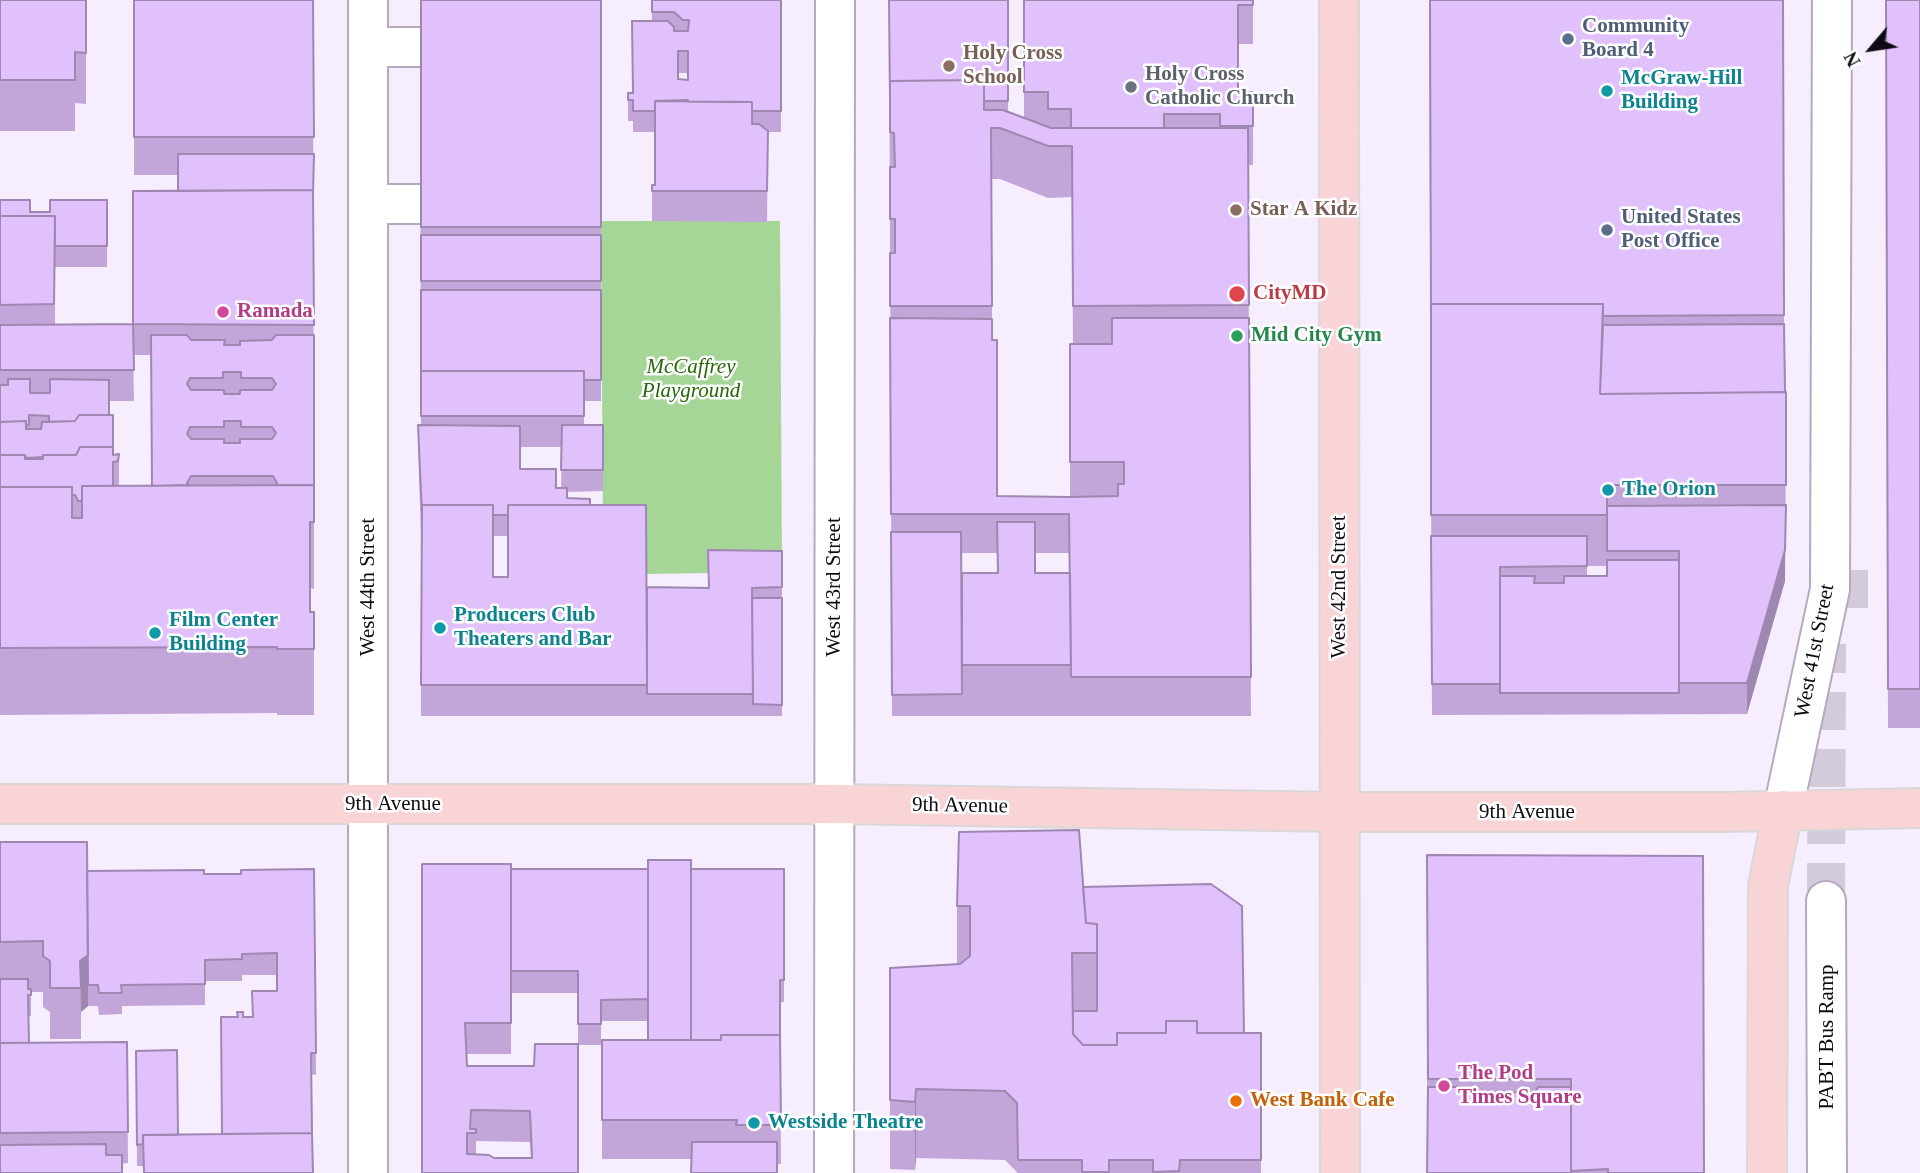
<!DOCTYPE html>
<style>
body{margin:0}
#map{position:relative;width:1920px;height:1173px;overflow:hidden;background:#f6edfe;font-family:Georgia,serif}
canvas{display:block}
.north{position:absolute;left:1836px;top:14px;width:70px;height:70px;-webkit-text-stroke:5px #fff;paint-order:stroke;rotate:241deg;font-size:19px;font-weight:700;line-height:28px;text-align:center;color:#0f0b12}
.north::after{content:'';display:block;margin:auto;width:24px;height:32px;background:#0f0b12;clip-path:polygon(50% 0,100% 100%,50% 72%,0 100%)}
</style>
<div id="map">
<canvas width="1920" height="1173"></canvas>
<div class="north">N</div>
</div>
<script>
const c = document.querySelector('canvas').getContext('2d');
c.lineJoin = 'round';
function paint(path, color) {
  c.fillStyle = color;
  c.fill(path, 'evenodd');
}
function trace(path, color, width, dash) {
  c.strokeStyle = color;
  c.lineWidth = width;
  c.lineCap = dash ? 'butt' : 'round';
  c.setLineDash(dash || []);
  c.stroke(path);
}
function label(font, color, halo, rows, align = 'center') {
  c.font = font + ' Georgia,serif';
  c.lineWidth = 5;
  c.setLineDash([]);
  c.textBaseline = 'middle';
  c.strokeStyle = halo;
  c.fillStyle = color;
  for (const [text, x, y, turn = 0] of rows) {
    c.save();
    c.translate(x, y);
    c.rotate((+turn || 0) * Math.PI / 180);
    c.textAlign = isNaN(turn) ? turn : align;
    if (halo) c.strokeText(text, 0, 0);
    c.fillText(text, 0, 0);
    c.restore();
  }
}
const green = new Path2D(`
 M601 221H780L782 572 646 574 603 536Z`);
const minorTunnel = new Path2D(`
 M1830 589H1920
 M1826 901 1827 644`);
const minor = new Path2D(`
 M368 0V1173
 M368 47H421
 M368 204H421
 M1783 810 1830 589 1832 0
 M1826 901 1827 1173
 M834 1173 835 0`);
const major = new Path2D(`
 M1339 0 1340 1173
 M0 804H835L1341 812H1722L1920 808
 M1767 1173 1768 886 1783 810`);
const wall = new Path2D(`
 M0 0H86V104L75 103V131H0Z
 M134 0H313L314 589 310 588V612H314V715H277V713L0 715V200L30 212H50L107 200V267H55V325L133 324 178 191V175H134ZM133 355H151L152 486H119V454L113 455 109 415V401H134ZM224 393H240V394H224ZM224 442H240V443H224Z
 M420 0H601V401H584V425H603V491L567 492V498L590 505 647 587 708 588 782 551V716H421V534L418 446V425H421ZM520 447H562L561 488H556L520 469ZM493 536H508V577H493Z
 M652 0H781V132H768L767 222 652 221V185H655V132H633V121H628V93H632L652 21ZM678 73H688V80L678 79Z
 M889 0H1008V112L1024 118V0H1253V44H1238V92H1253V165H1248L1251 716H892ZM992 179H1000L1048 198 1072 197 1073 344H1070V497L997 496 992 340ZM961 553H997V573L962 621ZM1035 553H1069L1070 573H1035Z
 M1429 0H1783L1784 324 1786 392 1785 581 1747 714 1432 715ZM1587 566H1607V576H1587Z
 M1886 0H1920V728H1888Z
 M0 842 87 871 241 874 314 869 316 1075 311 1074 313 1173 137 1166 136 1051 178 1135 222 1134 243 1017H252L277 991V975H242V981H205V1005L122 1006V1014L99 1015 98 1006H88V1004V1006L81 1012V1039H50V1012L43 1007V992H31V1016H28L29 1043 127 1042 128 1163 0 1173Z
 M1427 855 1704 1173H1427Z
 M422 864 511 881 691 869H784V1002H780L781 1164 691 1159H602V1040H648V1021H601V1045H578V993H511V1054H467V1066H534L578 1173H422ZM476 1141 530 1142 531 1158H494L476 1154Z
 M1083 887 1244 1033H1261V1173H1017V1172L1005 1160 916 1158 915 1170 890 1169V968L957 964V906Z`);
const shadedWall = new Path2D(`
 M1786 392 1785 581 1747 714V683L1785 550Z
 M88 955V1006L81 1012 80 961Z
 M916 1089V1158L915 1170V1102Z`);
const building = new Path2D(`
 M0 0H86V53L75 52V80H0Z
 M134 0H313L314 137H134Z
 M421 0H601V227H421Z
 M652 0H781V111H752V102H688V100L655 101V111H633V100H628V93H633L632 21H668L674 27V31H688L689 20H683L674 12H652ZM678 51H688V80L678 79Z
 M889 0H1008V101H984V80L890 81V101Z
 M1024 0H1253V5H1238V92H1253V126H1220V114H1164V128H1071V109H1048V92H1024Z
 M1430 0H1783L1784 315 1603 316V304H1431V317Z
 M1886 0H1920V689H1888Z
 M984 80V110H1003L1051 128H1248L1249 305 1073 306 1072 146H1048L1000 128H991L992 306H890V253H895V219H890V167H895L894 133 890 132V81Z
 M655 101 752 102V124H759L768 131 767 191H652V185H655Z
 M178 154H314L313 194V190L178 191Z
 M313 190 314 325 133 324V191Z
 M0 200H30V212H50V200H107V246H55V216H0Z
 M0 216H55L54 304 0 305Z
 M421 235H601V281H421Z
 M421 290H601V380H584V371H421Z
 M1431 304H1603L1600 394 1786 392V485H1607V515H1431Z
 M890 318 992 319V340H997V496L1069 497 1118 496V484H1124V462H1070V344H1112V318H1249L1251 677H1071L1069 514H891Z
 M133 324 134 370H0V325Z
 M1784 324 1785 392 1600 394 1603 325Z
 M151 335H187L191 340H225L224 345H240V341L272 340 276 335H314V485H275L277 483 273 476H191L187 483 189 485 152 486ZM223 372H241V378H272L276 384 272 390H240V394H224V390H191L187 384 190 378H223ZM224 421H241V427H272L276 433 272 439H240V443H224V439H191L187 434 190 427H224Z
 M421 371H584V416H421Z
 M8 379H30V393H50V379L109 380V415H79L75 421 49 422V416L29 415V425H26V421L0 422V385H8Z
 M79 415H113V447H80L76 455H43V457L26 458V459L25 455H0V422L26 421V429H41L42 422 75 421Z
 M418 425 520 426V469H556V488H567V498L590 499V505H508V515H493V505H422V514Z
 M562 425H603V470H561Z
 M80 447H113V455L119 454 118 461 113 462V486H82V501H78L75 495H72V487H0V455H25V459H43V455H76Z
 M314 485V522H310V612H314V649H277V647L0 648V487H72V518H82V486Z
 M422 505H493V577H508V505H646L647 685H421Z
 M1786 505 1785 550 1747 683H1679V551H1607V506Z
 M997 522H1035V573H1070L1071 665H962V573H998Z
 M891 532H961L962 694 892 695Z
 M1431 536H1587V566L1500 567V684H1432Z
 M708 550 782 551V587L752 588 753 694H647V587L709 588Z
 M1607 560H1679V693H1500V576H1535L1534 583H1564V576H1607Z
 M752 598H782V705L753 704Z
 M1079 830 1086 923 1097 924V953H1072L1073 1034 1083 1045H1117V1033H1166V1021H1197V1033H1261V1160H1180L1179 1171 1153 1172V1160H1109V1172H1082V1160H1018L1017 1103 1005 1091 916 1089 915 1102 890 1100V968L960 964 970 956V906H957L959 832Z
 M0 842H87L88 955 80 961 81 988H50V961L43 956V941L0 942Z
 M1427 855 1703 856 1704 1173H1608V1169L1571 1171V1079H1428Z
 M648 860H691V1040H648Z
 M422 864H511V1023H465L467 1066H534L535 1044H578V1173H422ZM471 1110 530 1111 532 1158H494L489 1155 467 1154V1133H476V1129H470Z
 M314 869 316 1053H311L312 1133 222 1134 221 1017H238L237 1012H243V1017H253L252 991H277V953L242 954V959L205 960V984L121 985 122 993H99L98 985H88L87 871 204 870V874H241V870Z
 M511 869H648V999L601 1000V1024H578V971H511Z
 M691 869H784V980H780V1043V1035H721V1040H691Z
 M1211 884 1242 906 1244 1033H1197V1021H1166V1033H1117V1045H1083L1073 1034V1011H1097V924L1086 923 1083 887Z
 M0 979H28V989H31V995H28L29 1043H0Z
 M721 1035H780L781 1125H736L737 1120H602V1040H721Z
 M127 1042 128 1132 0 1133V1043Z
 M177 1050 178 1135H143V1144L137 1145 136 1051Z
 M1428 1087H1471L1474 1093 1535 1092 1538 1087H1571V1173H1427Z
 M312 1133 313 1173H144L143 1135Z
 M692 1142H777V1173H691Z
 M106 1144V1155H122V1173H0V1145Z`);
const markers = [
 [1568,39,7,"#5c6f8a"],
 [949,66,7,"#8d6e63"],
 [1131,87,7,"#6b7280"],
 [1607,91,7,"#0f9aa8"],
 [1236,210,7,"#8d6e63"],
 [1607,230,7,"#5c6f8a"],
 [1237,294,9,"#e0444e"],
 [223,312,7,"#d1479c"],
 [1237,336,7,"#2e9e5b"],
 [1608,490,7,"#0f9aa8"],
 [440,628,7,"#0f9aa8"],
 [155,633,7,"#0f9aa8"],
 [1444,1086,7,"#d1479c"],
 [1236,1101,7,"#e8710a"],
 [754,1123,7,"#0f9aa8"]
];
const serviceNames = [
 ["Community",1582,27],
 ["Board 4",1582,51],
 ["United States",1621,218],
 ["Post Office",1621,242]
];
const educationNames = [
 ["Holy Cross",963,54],
 ["School",963,78],
 ["Star A Kidz",1250,210]
];
const worshipNames = [
 ["Holy Cross",1145,75],
 ["Catholic Church",1145,99]
];
const cultureNames = [
 ["McGraw-Hill",1621,79],
 ["Building",1621,103],
 ["The Orion",1622,490],
 ["Producers Club",454,616],
 ["Theaters and Bar",454,640],
 ["Film Center",169,621],
 ["Building",169,645],
 ["Westside Theatre",768,1123]
];
const healthNames = [
 ["CityMD",1253,294]
];
const hotelNames = [
 ["Ramada",237,312],
 ["The Pod",1458,1074],
 ["Times Square",1458,1098]
];
const leisureNames = [
 ["Mid City Gym",1251,336]
];
const parkNames = [
 ["McCaffrey",691,367],
 ["Playground",691,391]
];
const streetNames = [
 ["West 44th Street",368,587,-90],
 ["West 43rd Street",834,587,-90],
 ["West 42nd Street",1339,587,-90],
 ["West 41st Street",1815,651,-79],
 ["9th Avenue",393,804],
 ["9th Avenue",960,806,1],
 ["9th Avenue",1527,812],
 ["PABT Bus Ramp",1827,1037,-90]
];
const foodNames = [
 ["West Bank Cafe",1250,1101]
];
paint(green, '#a6d598');
trace(minorTunnel, '#d3cbdb', 38, [38, 19]);
trace(minor, '#b4a9be', 42);
trace(major, '#d9d8d9', 42);
trace(minor, '#fff', 38);
trace(major, '#f8d4d7', 38);
paint(wall, '#c2a6d9');
paint(shadedWall, '#9e87b0');
paint(building, '#e1c1fc');
trace(building, '#9e87b0', 2);
for (const [x, y, r, color] of markers) {
  const dot = new Path2D();
  dot.arc(x, y, r, 0, 2 * Math.PI);
  c.fillStyle = color;
  c.fill(dot);
  trace(dot, '#fff', 2.5);
}
label('bold 21px', '#4e5e75', '#fff', serviceNames, 'left');
label('bold 21px', '#785e54', '#fff', educationNames, 'left');
label('bold 21px', '#5b616d', '#fff', worshipNames, 'left');
label('bold 21px', '#0d838f', '#fff', cultureNames, 'left');
label('bold 21px', '#be3a42', '#fff', healthNames, 'left');
label('bold 21px', '#b23c85', '#fff', hotelNames, 'left');
label('bold 21px', '#27864d', '#fff', leisureNames, 'left');
label('italic 21px', '#266707', '#fff', parkNames);
label('21px', '#0f0b12', '#fff', streetNames);
label('bold 21px', '#c56008', '#fff', foodNames, 'left');
</script>
